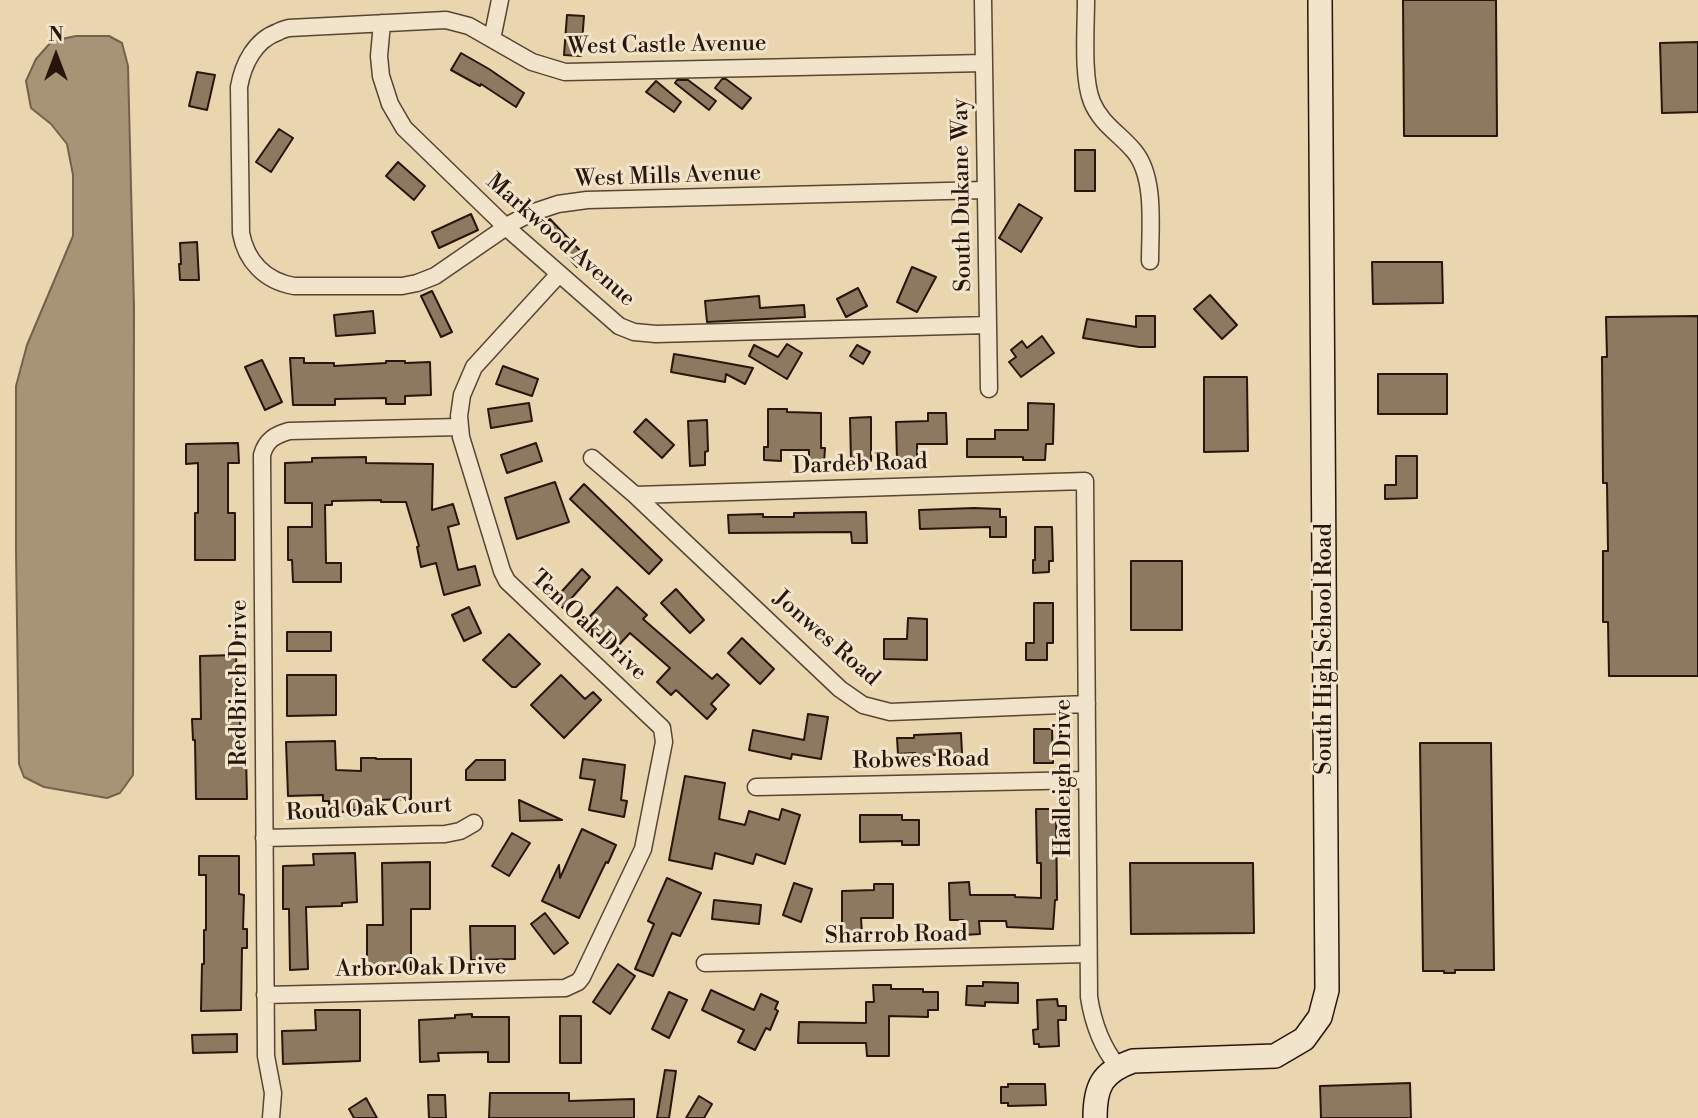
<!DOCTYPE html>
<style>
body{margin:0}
#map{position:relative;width:1698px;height:1118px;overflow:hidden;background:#e9d6ae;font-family:"Libre Bodoni",serif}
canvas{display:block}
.north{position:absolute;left:21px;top:21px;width:70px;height:70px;-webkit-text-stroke:5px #f1e4ca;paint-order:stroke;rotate:0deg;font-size:19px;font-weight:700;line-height:28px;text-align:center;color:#28150b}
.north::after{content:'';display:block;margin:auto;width:24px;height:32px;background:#28150b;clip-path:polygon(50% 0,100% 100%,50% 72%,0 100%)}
</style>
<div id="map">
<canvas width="1698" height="1118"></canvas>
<div class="north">N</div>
</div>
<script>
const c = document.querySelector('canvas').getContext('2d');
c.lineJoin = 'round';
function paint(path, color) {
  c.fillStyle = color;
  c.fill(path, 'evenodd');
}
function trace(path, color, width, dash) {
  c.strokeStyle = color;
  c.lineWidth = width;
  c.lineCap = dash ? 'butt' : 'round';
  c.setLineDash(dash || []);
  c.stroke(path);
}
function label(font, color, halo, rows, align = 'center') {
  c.font = font + ' "Libre Bodoni",serif';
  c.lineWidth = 6;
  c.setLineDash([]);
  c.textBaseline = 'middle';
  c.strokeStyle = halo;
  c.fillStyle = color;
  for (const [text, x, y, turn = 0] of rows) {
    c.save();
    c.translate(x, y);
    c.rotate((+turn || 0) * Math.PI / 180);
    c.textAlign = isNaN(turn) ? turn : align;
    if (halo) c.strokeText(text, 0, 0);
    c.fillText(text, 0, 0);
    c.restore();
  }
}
const water = new Path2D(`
 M76 36H109L122 43 128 66 134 308 133 775 120 793 107 798 44 787 24 777 19 764 16 551V386L27 345 73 236V175L67 144 51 124 31 108 26 81 36 59 52 41Z`);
const building = new Path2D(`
 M1403 0H1496L1497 136H1404Z
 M567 15 584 16 581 56 564 55Z
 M1698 42V112L1662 113 1660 43Z
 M461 53 489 69 524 93 516 107 481 84 480 86 451 70Z
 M197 72 215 75 207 110 189 106Z
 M722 79H726L751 98 742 109 715 88Z
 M677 80H688L716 101 709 110 675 83Z
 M656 81 681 102 674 112 646 92Z
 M279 129 293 138 271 172 256 162Z
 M1075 150H1095V191H1075Z
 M398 162 425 186 414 200 386 176Z
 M1019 204 1042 218 1021 252 999 238Z
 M471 214 478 230 439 248 432 232Z
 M550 219 587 258 577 267 541 228Z
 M197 242 199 280H180L179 264H181L180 243Z
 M1372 262H1442L1443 303 1373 304Z
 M912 267 936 277 917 312 897 302Z
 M858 288 867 306 846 317 837 299Z
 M432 291 452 332 441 337 421 296Z
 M1210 295 1237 325 1222 339 1194 309Z
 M759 296 760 308 804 305 805 317 707 322 705 301Z
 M373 311 375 333 336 336 334 315Z
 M1136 316H1155V347H1139L1083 338 1087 319 1136 327Z
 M1698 316V676H1609L1608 622H1603V551H1608L1607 483H1603L1602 357H1607L1606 317Z
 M1042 336 1054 353 1021 377 1009 362 1016 357 1011 350 1022 341 1027 348Z
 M787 344 802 353 787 379 749 356 754 345 778 357Z
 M857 345 870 352 863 364 850 356Z
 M674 354 704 359 753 368 745 384 726 374 725 382 671 372Z
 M290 358H304V363H334V366L386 363V361H405V363L430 362 431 395 405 396V404H386V398L335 399V405H293Z
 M262 360 282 402 265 410 245 367Z
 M503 366 538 379 532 396 496 384Z
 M1378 374H1447V414H1378Z
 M1204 377H1247L1248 451 1204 452Z
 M529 403 532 421 491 428 488 409Z
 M1028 403 1054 404 1053 444H1046L1045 460H1023V457H967V439H995V430H1028Z
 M768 409H787V412L821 413V448H825L824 463H809V450H781V461L764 460V447H768Z
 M928 413H946L947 444H917V459L897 460 896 422 928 421Z
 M871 417V461H851L850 418Z
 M646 419 674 445 662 458 634 432Z
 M707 420 708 451 705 452V465L690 466 688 421Z
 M238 443 239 463H228V513H235V560H195V513H198V463L186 464V444Z
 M536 443 542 461 507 473 501 455Z
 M1396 456H1417V498L1385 499V485H1396Z
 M366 457V463L433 464 432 510 453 504 459 524 448 527 458 570 475 566 480 585 444 595 436 563 421 567 417 547 419 546 406 502H381V500L332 501V505H325L326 563H341V582H293L292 560H288V527H312V503H285V463L312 462V458Z
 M555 482 569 522 517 539 505 498Z
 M584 484 662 560 649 574 570 499Z
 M974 508 1000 509V517H1006V537H990V527L920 529 919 510Z
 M866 512 867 543H852L851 532 729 533 728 515 763 514V517H794V513Z
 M1035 527H1052L1053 561H1049V572L1033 573V560H1035Z
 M1131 561H1182V630H1131Z
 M582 569 590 577 563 608 554 600Z
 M617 587 647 615 643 619 712 679 717 674 729 685 711 704 716 709 707 719 676 690 671 695 657 682 670 668 630 633 614 650 593 630 589 634 581 626Z
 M676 589 704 620 690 633 661 603Z
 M1034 603H1053V643H1047V660H1026V643H1034Z
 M469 607 481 633 464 641 452 615Z
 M908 618 927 619V660L884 659V639H907Z
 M287 632H331V651H287Z
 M509 634 540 664 516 687H512L483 660Z
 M742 638 774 669 760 684 728 653Z
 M236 655 238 719H240L241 756H246L247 799H196L195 740H193L192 719H201L200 656Z
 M287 675H336V715L287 716Z
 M561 675 585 699 593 692 601 700 564 738 531 705Z
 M808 714 828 717 821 759 792 754 791 759 749 750 753 730 804 740Z
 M1034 729H1052L1053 763H1034Z
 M961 733 962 753 915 756V753L898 754 897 738H914V735Z
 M335 741 336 770 361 771V758H376V759H411V799L377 800V810H347V812L329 811V801H323V795L288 796 286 742Z
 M1420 743H1491L1494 970H1455V973H1444V971H1423Z
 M583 759 625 765 621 800 627 801 624 817 589 810 595 780 580 778Z
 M476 760H505V780H466V770Z
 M685 776 725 783 719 819 745 825 749 811 779 820 782 809 800 815 785 864 756 854 753 864 715 853 712 869 669 860Z
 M519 800 562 820 520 821Z
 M1036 809H1056L1057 900H1055L1053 929 1007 927 1006 921H979L980 934 963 935V920H950L949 883 969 882 970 895H1015V897L1041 898V863H1037Z
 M860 815H902V820H919V845H902V841L860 842Z
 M582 829 616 845 608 863 606 862 579 918 542 901 559 865 560 878Z
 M512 833 530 843 509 876 492 866Z
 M355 853 357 902 342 903V906L306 907 308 969 290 970 289 909H283V866L314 865 313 854Z
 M199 856H239V894L244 895 243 929H247V948H242L241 1010 201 1011 202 964H204V930H206V875H199Z
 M430 862V909H411V972H379V975H367V925H383L382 863Z
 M1130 863H1253L1254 933 1131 934Z
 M667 878 701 893 680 936 672 933 653 976 635 969 654 924 648 921Z
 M794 883 812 889 801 922 783 915Z
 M874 884H893V918H861L862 934H842V891L874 890Z
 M714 900 761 905 759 924 712 919Z
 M545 913 568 943 554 954 531 924Z
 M470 926H515V959L471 960Z
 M618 964 635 976 610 1014 593 1002Z
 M983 982 1018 983V1003L985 1002V1006L966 1005 967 986H983Z
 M873 985H891V989H923V992H938V1010H928V1017L889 1016V1056H867L866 1043H798L799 1022 866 1023V1002H874Z
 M711 990 754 1010 761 994 778 1002 775 1009 778 1011 770 1030 766 1028 755 1050 738 1042 744 1030 702 1010Z
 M669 992 687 1000 669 1038 652 1029Z
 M1057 999 1058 1006H1066V1020H1058L1059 1046 1039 1047V1044H1034L1033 1030 1038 1029 1037 1000Z
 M315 1010H360V1061L283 1064 282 1031 316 1030Z
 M472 1014V1017H509V1062H488V1052L438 1053 439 1061 420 1062 419 1020 455 1018V1015Z
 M560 1016H581V1063H560Z
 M237 1034V1052L193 1053 192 1035Z
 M665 1070 676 1071 669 1118H657Z
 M1410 1083 1411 1118H1321L1320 1086Z
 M1008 1084H1045L1046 1105 1008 1106V1103H1001V1087H1008Z
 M490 1093H569V1101L634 1099V1118H489Z
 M428 1095H445L446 1118H429Z
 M699 1096 712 1104 704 1118H686Z
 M366 1098 377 1118H354L349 1109Z`);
const street = new Path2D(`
 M983 0 989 389
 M1086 0C1086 28 1082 78 1092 102 1101 124 1120 134 1134 151 1156 177 1150 228 1150 261
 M382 23 379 56 381 76 390 104 404 128 506 227 619 326 634 332 656 334 988 325
 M492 39 500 0
 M984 63 565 72 532 62 469 26 446 20 289 28C285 29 281 30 278 32 255 40 243 64 239 87L241 233C246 261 265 281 294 286H402L417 283 435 276 512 223 531 213 558 204 587 200 986 190
 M592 458 635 495 840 689 863 705 890 712 1087 704
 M635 495 1085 481 1089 997C1093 1023 1101 1046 1118 1067
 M756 787 1087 780
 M264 838 445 834 460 831 474 823
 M705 963 1088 954
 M265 995 565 988 578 982 582 977 643 849 664 742 662 728 507 581 502 571 461 437 459 416 462 395 474 367 559 274
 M271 1118 273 1093 266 1056 262 455C266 440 275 435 289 431L459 427`);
const secondary = new Path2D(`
 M1095 1118C1095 1086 1102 1072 1133 1061L1275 1056 1304 1039 1320 1017 1327 990 1320 0`);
const streetNames = [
 ["West Castle Avenue",667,46,-1],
 ["West Mills Avenue",668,177,-2],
 ["South Dukane Way",963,195,-91],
 ["Markwood Avenue",560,241,41],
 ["Dardeb Road",860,465,-2],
 ["Ten Oak Drive",588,626,43],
 ["Jonwes Road",826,639,41],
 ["South High School Road",1325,649,-90],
 ["Red Birch Drive",240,683,-90],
 ["Robwes Road",921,761,-1],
 ["Hadleigh Drive",1064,778,-90],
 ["Roud Oak Court",369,810,-3],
 ["Sharrob Road",896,936,-1],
 ["Arbor Oak Drive",421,969,-1]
];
paint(water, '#a79477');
trace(water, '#74614c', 2);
paint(building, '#8c7960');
trace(building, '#28150b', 2);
trace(street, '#584534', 19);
trace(secondary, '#28150b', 26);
trace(street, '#f1e4ca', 16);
trace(secondary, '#f1e4ca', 23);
label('23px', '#28150b', '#f1e4ca', streetNames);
</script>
